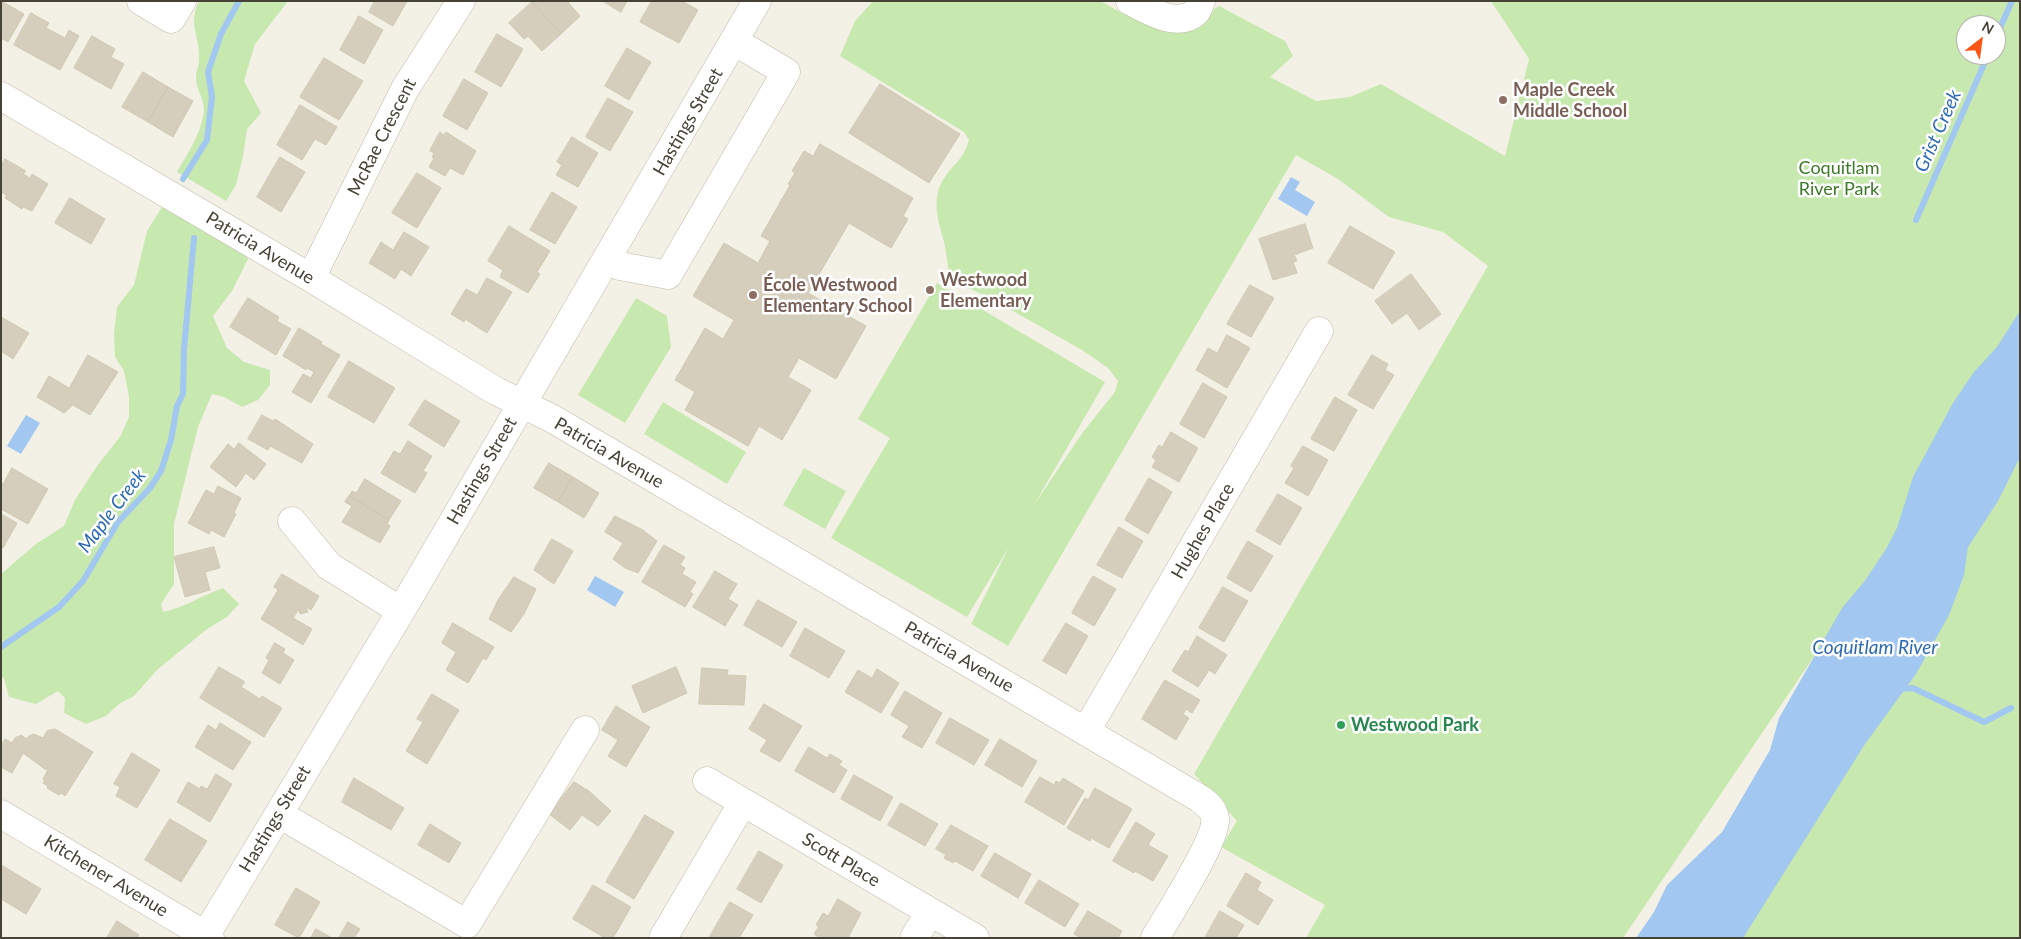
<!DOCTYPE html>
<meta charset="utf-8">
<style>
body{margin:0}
#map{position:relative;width:2021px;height:939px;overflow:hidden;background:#f3f1e6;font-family:Lato,sans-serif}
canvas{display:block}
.frame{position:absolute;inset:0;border:2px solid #464235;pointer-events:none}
.north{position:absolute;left:1956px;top:15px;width:50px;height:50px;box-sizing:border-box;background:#fff;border:1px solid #b5b3ae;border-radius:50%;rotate:30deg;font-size:14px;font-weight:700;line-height:20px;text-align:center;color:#464235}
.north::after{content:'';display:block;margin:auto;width:18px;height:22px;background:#fc5515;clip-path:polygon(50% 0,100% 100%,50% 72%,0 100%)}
</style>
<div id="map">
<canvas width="2021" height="939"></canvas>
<div class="frame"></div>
<div class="north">N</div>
</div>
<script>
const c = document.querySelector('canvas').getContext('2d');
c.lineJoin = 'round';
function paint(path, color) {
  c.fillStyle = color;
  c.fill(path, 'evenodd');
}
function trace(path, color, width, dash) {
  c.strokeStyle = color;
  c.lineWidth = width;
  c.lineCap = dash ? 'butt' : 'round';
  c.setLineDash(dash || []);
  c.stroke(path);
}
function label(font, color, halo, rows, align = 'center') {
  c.font = font + ' Lato,sans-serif';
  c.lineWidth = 5;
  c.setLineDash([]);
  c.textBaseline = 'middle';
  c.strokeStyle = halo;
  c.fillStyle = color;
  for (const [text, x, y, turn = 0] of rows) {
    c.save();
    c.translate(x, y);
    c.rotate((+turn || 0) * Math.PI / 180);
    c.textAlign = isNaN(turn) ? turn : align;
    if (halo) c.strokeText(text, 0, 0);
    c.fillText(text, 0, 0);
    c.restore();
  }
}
const green = new Path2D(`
 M199 1H288L255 44 244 81 261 113 247 129 243 156 236 185 226 201 177 172C188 153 202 133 204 109 204 99 195 87 196 76 196 71 199 66 199 61 201 39 187 24 199 1Z
 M873 1H1100L1124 14 1160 27 1200 18 1219 6 1285 41 1293 56 1270 77 1316 101 1350 97 1381 84 1505 156 1529 59 1491 1H2020V938H1737L1954 450 1623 938H1306L1325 905 1221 847 1237 821 1194 774 1488 266 1443 232 1389 217 1338 179 1296 155 1008 646 971 624 1009 547 967 617 831 538 890 438 858 419 937 283 1105 382 1034 505 1083 432 1115 392 1118 381 1108 368 1082 350 990 298 964 286 949 273C947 261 946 249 943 238 938 221 932 199 942 182 951 165 964 160 969 140L964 132 840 56 855 21ZM1966 25H1996V55H1966Z
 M162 207 173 210 249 257 232 291 213 316 227 348 244 362 270 370V385L258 400 242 407 224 397 212 394 198 427 174 524V584L161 604 163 612C184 608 202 595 223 588L239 604 227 617 207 629 157 670 134 696 119 704 106 716 86 724 64 713 65 698 58 691 36 704 9 697 4 678 1 677V574L36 544 64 526 75 500 97 466 120 437 129 417V397L124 371 115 357 114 333 117 307 134 285 147 231Z
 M636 298 667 316 671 347 625 423 578 395Z
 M663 402 746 452 727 484 644 434Z
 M804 468 846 491 825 529 783 505Z`);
const water = new Path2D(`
 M1291 177 1300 182 1295 190 1315 202 1307 216 1278 199Z
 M2020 311V457L1998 501 1968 547 1964 575 1949 615 1916 674 1865 744 1743 938H1636L1654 912 1667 885 1722 832 1770 750 1779 718 1842 608 1864 582 1886 549 1897 528 1913 477 1953 403 1974 372 1997 347Z
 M26 415 40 423 21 454 7 446Z
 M595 576 624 592 615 607 587 590Z`);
const stream = new Path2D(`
 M1996 37 2012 1
 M183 179 207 140 212 97 208 72 221 34 239 1
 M1916 220 1988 55
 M1 647 59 607 83 581 118 522 150 488 161 471 171 440 177 406 183 394 184 349 194 238
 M1898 689 1913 688 1984 722 2011 708`);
const building = new Path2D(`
 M1 1 24 14 8 42 1 38Z
 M375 1H407L393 26 369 12Z
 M533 1H567L580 16 561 34 532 2Z
 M603 1H627L621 12Z
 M652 1H682L698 10 679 43 640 22Z
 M532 2 561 34 542 51 528 36 524 39 509 23Z
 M31 13 49 23 46 28 65 38 69 30 79 36 60 70 14 45Z
 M359 16 383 30 364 64 340 50Z
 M497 34 523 49 501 87 475 72Z
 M92 36 115 49 111 57 124 64 111 89 74 68Z
 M627 48 651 62 629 100 605 86Z
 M324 58 363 81 339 120 300 97Z
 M143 72 168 87 148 122 122 107Z
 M464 79 488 93 467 130 443 116Z
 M880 84 960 134 929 183 849 133Z
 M168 87 193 101 173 137 148 122Z
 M608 98 633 112 610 151 586 137Z
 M300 105 337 127 326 145 315 139 302 160 277 145Z
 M440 132 444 135 446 132 476 151 463 175 450 168 445 176 429 167 434 158 432 157 434 153 430 151Z
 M572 137 598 153 578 187 556 175 562 165 557 162Z
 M820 144 913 198 903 216 908 219 891 248 849 223 808 293 866 326 836 379 799 358 788 377 811 390 782 440 759 426 748 446 685 410 695 392 675 380 705 328 723 339 734 320 693 296 724 243 758 263 770 241 761 236 790 185 788 184 795 173 792 171 804 151 813 156Z
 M280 157 305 172 281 212 257 197Z
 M5 159 26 171 23 174 30 178 32 174 48 184 32 211 23 207 22 209 5 198 7 195 1 192V166Z
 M417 173 441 188 417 228 392 213Z
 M552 192 577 207 555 244 530 230Z
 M70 198 105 219 91 244 55 223Z
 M1305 224 1313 248 1294 255 1297 261 1293 262 1297 273 1273 280 1259 239Z
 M509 226 550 251 537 272 540 274 528 293 500 277 503 270 488 261Z
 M1350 226 1395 252 1373 289 1328 263Z
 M404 232 429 247 411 276 401 269 395 279 369 263 381 242 393 250Z
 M1411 274 1441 314 1419 330 1407 313 1392 324 1375 301Z
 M487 278 512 292 487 333 465 319 464 322 451 314 466 289 477 295Z
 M1250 285 1274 298 1251 337 1227 324Z
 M248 298 279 317 277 321 291 329 276 355 230 327Z
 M1 317 29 333 13 359 1 351Z
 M299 328 322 342 321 344 340 355 311 403 292 392 303 374 311 378 314 372 307 368 306 370 283 356Z
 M1227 335 1250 348 1227 388 1196 370 1208 348 1217 353Z
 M88 355 118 372 90 415 73 405 64 413 37 397 49 376 69 388Z
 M1372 355 1388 364 1385 370 1394 375 1373 409 1348 395Z
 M349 361 395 388 374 423 328 397Z
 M1203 383 1227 397 1204 438 1180 424Z
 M1335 397 1357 410 1334 451 1311 439Z
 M425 400 460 421 444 447 409 425Z
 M262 415 273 421 275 419 313 444 302 463 270 446 268 450 248 439Z
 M1171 432 1198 448 1179 482 1152 467 1156 460 1152 457 1159 445 1162 447Z
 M408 441 432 456 423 471 427 473 415 493 381 473 394 451 400 454Z
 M239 443 266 464 254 480 246 473 236 487 210 467 228 444 234 449Z
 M1303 446 1328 460 1308 496 1285 483 1294 468 1291 466Z
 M549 463 573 477 558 502 534 488Z
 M12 468 48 489 28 524 1 509V483L3 484Z
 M573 477 599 493 584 518 558 502Z
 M1149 478 1172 492 1148 534 1125 520Z
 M365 479 401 501 389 520 349 496 352 491 356 493Z
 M218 486 241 498 234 513 236 514 224 537 211 530 209 534 188 523 206 490 214 494Z
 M1278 494 1302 508 1280 545 1256 531Z
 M349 496 389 520 387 524 390 526 380 543 342 522 352 506 345 502Z
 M1 514 17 523 3 548 1 547Z
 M615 516 643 530 657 541 638 573 625 568 613 559 623 543 605 532Z
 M1119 527 1143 541 1122 578 1097 565Z
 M552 539 573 551 554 584 534 570Z
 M1248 541 1273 556 1251 592 1227 578Z
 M664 545 685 557 680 565 685 568 682 574 696 582 690 592 693 594 685 607 642 582Z
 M214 547 220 568 205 572 210 590 185 597 174 557Z
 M715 571 737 584 728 599 738 605 725 626 693 607Z
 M282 574 319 596 311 610 306 607 308 612 300 614 299 609 293 618 312 629 303 645 261 619 278 590 274 587Z
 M1093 576 1116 589 1094 626 1072 613Z
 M514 577 536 589 524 614 511 632 489 619 498 600Z
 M1223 587 1248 601 1224 642 1199 628Z
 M758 600 797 622 782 647 744 625Z
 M453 623 494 647 486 660 483 658 468 683 446 670 456 652 442 643Z
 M1066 623 1088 636 1066 674 1043 661Z
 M805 628 845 651 829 678 790 656Z
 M1197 636 1227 655 1215 674 1209 670 1198 687 1172 671 1185 650 1188 652Z
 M275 643 285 649 283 653 294 660 280 684 262 673 269 660 266 658Z
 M219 667 245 682 241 687 260 699 262 696 282 708 264 737 200 698Z
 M676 667 687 693 643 713 632 686Z
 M702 668 728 670 727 675 746 676 744 705 699 704Z
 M877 669 899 683 881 713 845 692 858 670 872 678Z
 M1165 680 1200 700 1192 713 1186 709 1183 714 1189 718 1176 740 1142 719Z
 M905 691 942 713 922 748 902 737 909 726 891 715Z
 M432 694 459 710 427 764 406 751 423 722 417 719Z
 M764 704 802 726 780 762 760 751 767 740 749 729Z
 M616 706 650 727 626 767 608 756 618 740 602 730Z
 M950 718 989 740 974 765 936 743Z
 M220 723 251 742 233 770 195 747 208 725 216 730Z
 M55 729 93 752 65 796 61 793 59 795 47 788 48 786 43 783 45 780 43 779 49 768 46 770 23 753 12 773 1 767V746L5 739 12 743 15 738 21 735 27 739 29 736 34 734 43 738 47 731Z
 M1000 739 1037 761 1022 787 985 765Z
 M809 747 827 758 830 754 842 761 839 765 847 770 834 793 795 771Z
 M132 753 160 770 137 808 116 796 120 787 114 784Z
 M216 774 232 784 210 822 177 802 188 782 200 789 201 786 207 789Z
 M854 775 893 797 880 821 841 799Z
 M1040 777 1054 785 1056 781 1060 783 1063 778 1084 791 1064 825 1025 802Z
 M354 778 404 808 391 830 342 802Z
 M574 782 589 791 611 811 598 826 582 815 570 830 549 814Z
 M1095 788 1132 809 1109 848 1091 838 1090 841 1067 828 1085 798 1088 800Z
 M901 803 938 824 925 846 888 825Z
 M645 815 674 832 634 899 606 882Z
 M170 819 207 841 181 882 145 860Z
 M1136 822 1155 834 1148 845 1168 856 1153 881 1135 871 1134 873 1113 861Z
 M430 824 461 843 449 863 418 845Z
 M951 825 988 846 973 871 955 861 953 863 944 858 946 855 936 849Z
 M759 851 783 865 761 903 737 889Z
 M995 853 1031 874 1018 898 981 876Z
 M3 866 41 889 26 914 1 899V869Z
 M1246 873 1261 882 1257 890 1273 900 1258 925 1227 906Z
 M1039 880 1079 904 1065 927 1025 903Z
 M593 885 631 907 613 938H605L573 919Z
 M296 888 320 902 299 938 275 925Z
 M838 899 861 913 848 938H820L814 934 819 926 816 925 823 913 828 916Z
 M730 902 753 915 739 938H709Z
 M1088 911 1122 931 1118 938H1081L1074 934Z
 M1220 911 1244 925 1236 938H1205Z
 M117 921 139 935 137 938H107Z
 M348 922 360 929 354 938H339Z
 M316 929 332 938H311Z`);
const minor = new Path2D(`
 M141 1 171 19 182 1
 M1130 1C1148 10 1177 29 1196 12 1198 9 1200 4 1201 1
 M1 96 311 278 496 391 553 419 1199 798C1206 803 1214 809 1215 818 1218 838 1167 917 1155 938
 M607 260 620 266 668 275 786 72 734 41
 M311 278 405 89 461 1
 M292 521 329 566 401 611
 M1086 731 1319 331
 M707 781 975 938
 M1 814 210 938
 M279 814 467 924 585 730
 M204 938 401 611 757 1
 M663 938 743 802
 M914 938 930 912`);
const markers = [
 [1503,100,5,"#8d6e63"],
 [930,290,5,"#8d6e63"],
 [753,295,5,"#8d6e63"],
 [1341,725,5,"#2e9e5b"]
];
const educationNames = [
 ["Maple Creek",1513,90],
 ["Middle School",1513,111],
 ["Westwood",940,280],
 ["Elementary",940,301],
 ["École Westwood",763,285],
 ["Elementary School",763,306]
];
const streetNames = [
 ["Hastings Street",688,122,-60],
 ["McRae Crescent",382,137,-63],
 ["Patricia Avenue",260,248,31],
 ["Patricia Avenue",609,453,30],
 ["Hastings Street",482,471,-60],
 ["Hughes Place",1203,531,-60],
 ["Patricia Avenue",959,657,30],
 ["Hastings Street",275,819,-59],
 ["Scott Place",841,860,31],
 ["Kitchener Avenue",106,876,31]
];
const parkNames = [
 ["Coquitlam",1839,168],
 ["River Park",1839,189]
];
const leisureNames = [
 ["Westwood Park",1351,725]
];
const waterNames = [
 ["Grist Creek",1938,131,-66],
 ["Maple Creek",112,511,-53],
 ["Coquitlam River",1875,648]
];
paint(green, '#c7e8af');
paint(water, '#a2c7f1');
trace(stream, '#a2c7f1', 6);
paint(building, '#d5cebc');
trace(building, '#d0c7af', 1);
trace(minor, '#bfbaa9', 29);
trace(minor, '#fff', 28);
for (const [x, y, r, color] of markers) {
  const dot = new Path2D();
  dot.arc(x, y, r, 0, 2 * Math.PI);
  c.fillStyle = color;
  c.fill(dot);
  trace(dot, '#fff', 2);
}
label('bold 18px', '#785e54', '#fff', educationNames, 'left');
label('18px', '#464235', '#fff', streetNames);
label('18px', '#3c7928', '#fff', parkNames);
label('bold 18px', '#27864d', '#fff', leisureNames, 'left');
label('italic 19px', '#2d6ab4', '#fff', waterNames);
</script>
